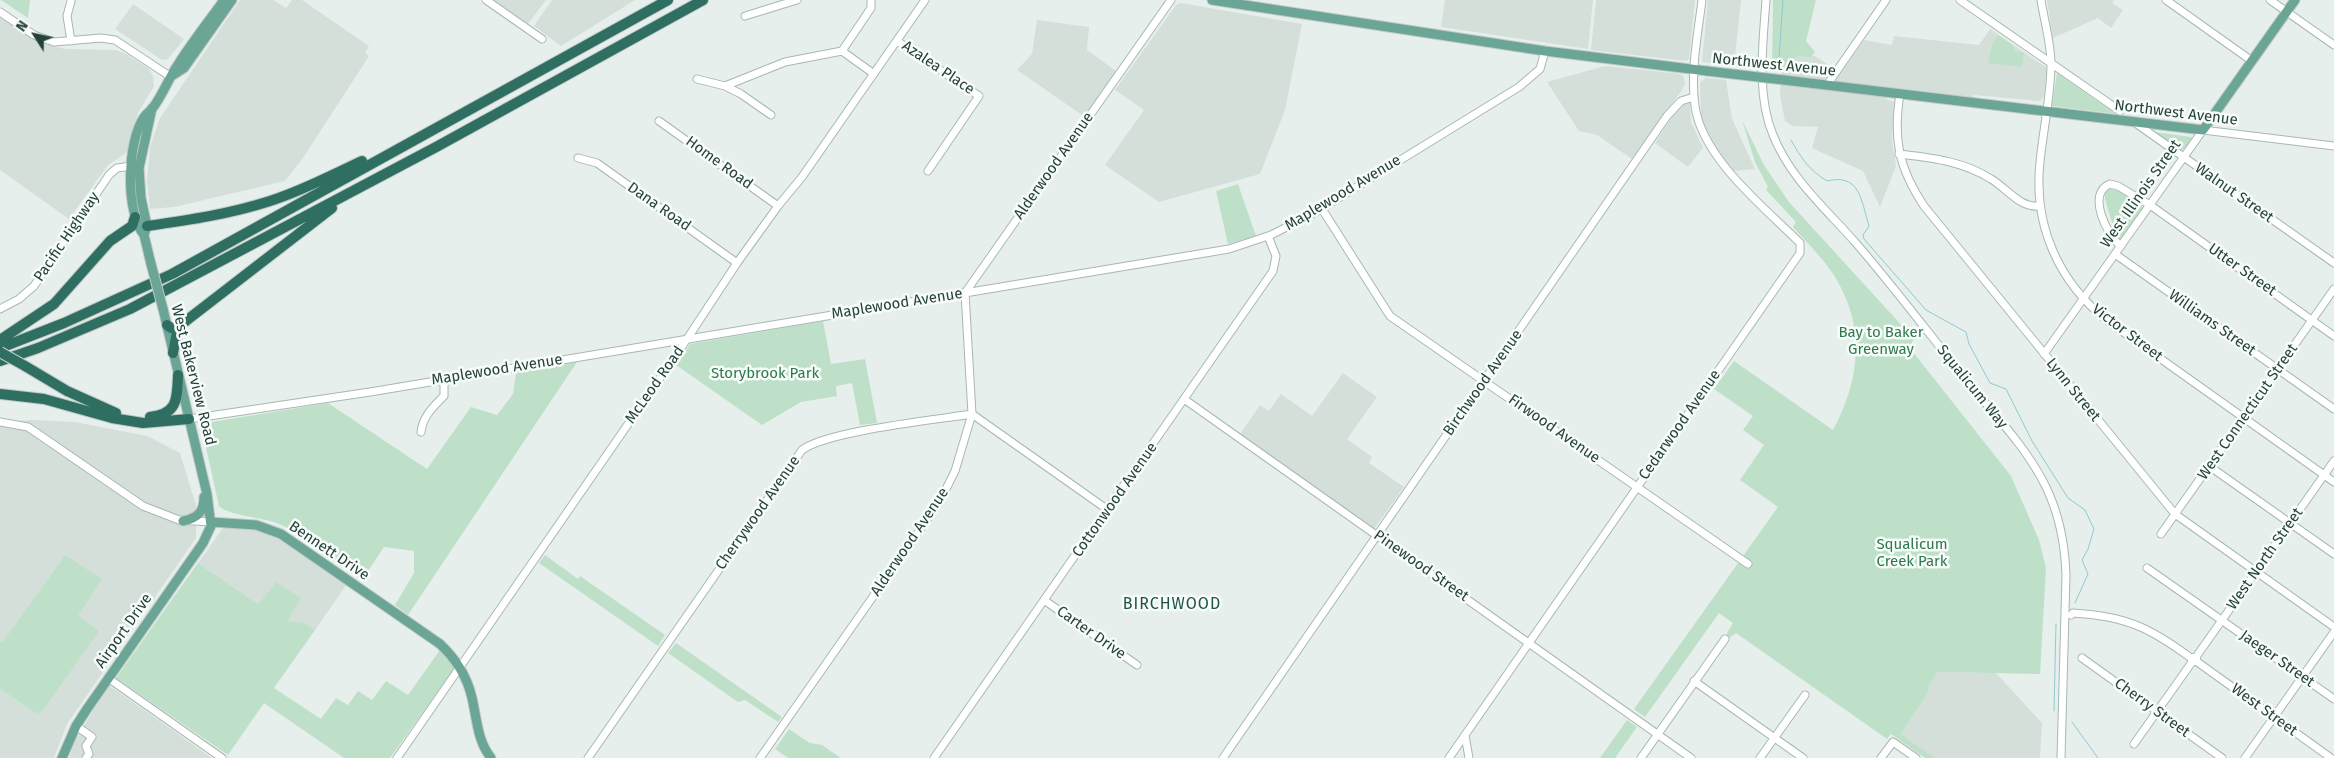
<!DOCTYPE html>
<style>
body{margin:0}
#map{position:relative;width:2334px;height:758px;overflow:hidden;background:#e6efeb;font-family:"Fira Sans",sans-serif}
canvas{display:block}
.north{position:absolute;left:10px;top:10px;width:50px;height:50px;-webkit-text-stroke:4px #f7fbf9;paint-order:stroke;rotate:305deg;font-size:14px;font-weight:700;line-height:20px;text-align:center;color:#24423a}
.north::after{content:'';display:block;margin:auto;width:18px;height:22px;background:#24423a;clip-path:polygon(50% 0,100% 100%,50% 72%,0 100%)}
</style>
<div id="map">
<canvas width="2334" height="758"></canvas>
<div class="north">N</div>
</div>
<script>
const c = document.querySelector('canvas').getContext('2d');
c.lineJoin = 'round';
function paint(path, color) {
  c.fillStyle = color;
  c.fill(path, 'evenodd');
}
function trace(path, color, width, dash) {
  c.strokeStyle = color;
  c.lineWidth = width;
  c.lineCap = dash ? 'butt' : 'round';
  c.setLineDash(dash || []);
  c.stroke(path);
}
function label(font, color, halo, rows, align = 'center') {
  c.font = font + ' "Fira Sans",sans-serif';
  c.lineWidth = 5;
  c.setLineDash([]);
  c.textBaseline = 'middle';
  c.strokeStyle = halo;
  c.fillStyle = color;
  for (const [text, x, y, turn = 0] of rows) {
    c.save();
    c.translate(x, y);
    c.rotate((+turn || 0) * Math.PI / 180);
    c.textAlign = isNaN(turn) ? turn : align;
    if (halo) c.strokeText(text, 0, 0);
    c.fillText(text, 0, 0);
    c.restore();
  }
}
const built = new Path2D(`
 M240 0H273L286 8 292 0H302L369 46 365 53 369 56 303 158 285 181 174 207 150 209 147 181 150 147 160 118Z
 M492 0H546L528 24Z
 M552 0H635L561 46 534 26Z
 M1445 0H1593L1588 49 1441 27Z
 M1596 0H1695L1689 59 1686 61 1591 50Z
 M1708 0H1741L1734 66 1702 62Z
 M2047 0H2114L2112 3 2123 10 2111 28 2098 18 2053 38Z
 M1181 3 1302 24 1285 110 1260 174 1159 202 1105 165 1144 110 1115 90 1176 5Z
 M133 4 184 39 168 59 162 60 115 29Z
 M0 18 41 43 65 49 116 50 128 55 149 69 153 76 154 86 138 113 129 148 126 153 108 165 69 219 0 170Z
 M1037 20 1089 27 1087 50 1116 71 1085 117 1017 70 1032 54Z
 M1990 29 2047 68 2044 96 2040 101 1973 95V98L1887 88 1886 99 1894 102 1892 141 1896 166 1880 207 1863 171 1812 148 1818 127 1792 126 1785 121 1780 95 1781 73 1799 55 1810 58 1813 55 1841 73 1864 40 1892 45 1894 36 1979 45Z
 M1605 66 1681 74 1684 78 1685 84 1682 90 1632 159 1597 135 1579 131 1547 82Z
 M1705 78 1726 80 1732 119 1755 169 1733 171 1713 147 1704 127 1701 115 1700 83Z
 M1690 102 1691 122 1703 148 1688 167 1655 143 1678 108Z
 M1343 373 1377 397 1347 439 1372 457 1369 463 1404 487 1374 529 1240 434 1260 405 1269 411 1281 394 1312 416Z
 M32 420 75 422 147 436 180 453 196 505V538L67 724 54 758H0V689L37 714 98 631 77 617 65 555 3 641 0 642V422Z
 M230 526 269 533 281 538 347 584 315 630 306 623 286 622 276 582 258 604 198 563 223 528Z
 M1938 672 1996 673 2042 723 2040 758H1935L1901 734 1928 693 1929 685Z
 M110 686 212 758H69L74 743 92 712Z`);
const green = new Path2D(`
 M1 0H30L28 18Z
 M1773 0H1816L1806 41 1815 52 1810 58 1799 55 1788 65 1787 72 1772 70Z
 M1998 35 2013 45 2015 51 2024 53 2022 67 1988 63 1992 45Z
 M2057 73 2116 114H2117L2052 106Z
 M1742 120 1764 165 1789 202 1914 339 1909 347 2011 476 2039 540 2046 568 2040 674 1938 672 1929 685 1928 693 1901 734 1935 758H1925L1891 734 1887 739 1736 633 1729 638 1727 633 1733 623 1719 613 1645 717 1634 709 1778 507 1740 480 1764 445 1743 430 1753 416 1714 389 1734 361 1833 430C1860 380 1866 327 1835 277 1824 259 1807 243 1793 227L1796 222 1766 190 1768 187 1755 162Z
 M2155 132 2191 137 2192 139 2185 149 2179 150Z
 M1238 184 1256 236 1228 244 1216 191Z
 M2110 189 2118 191 2143 207 2118 243 2105 199V192Z
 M823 321 831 364 865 359 877 423 860 425 852 383 836 386 837 396 801 402 762 425 676 365 690 344Z
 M577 362 408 615 395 605 414 573V551L384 547 362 580C338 563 301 531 274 522 262 518 224 514 219 506L203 434 205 427 212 422 328 403 427 469 471 407 497 415 513 394 516 373Z
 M65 555 102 579 78 616 99 631 43 710 37 714 0 689V642L3 641Z
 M545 555 578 579 580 576 665 635 658 646 539 563Z
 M198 563 258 604 276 582 301 598 287 621 306 623 315 630 274 688 321 719 336 698 348 705 358 691 372 700 386 681 408 695 440 650 453 664 454 669 390 758H344L264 703 228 755 116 678Z
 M676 643 782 717 778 722 745 700 738 702 668 653Z
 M1627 720 1637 727 1615 758H1600Z
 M789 729 810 743 822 745 841 758H788L775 749Z`);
const stream = new Path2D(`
 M1779 58 1783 0
 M1791 140C1801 158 1809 170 1827 181 1860 173 1861 200 1869 226L1863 235 1864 239 1926 310 1966 332 1969 344 1990 383 2006 389 2032 441 2051 471 2068 498 2085 510 2094 529 2088 549 2082 560 2088 574 2075 603
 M2054 711 2056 624
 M2072 722 2098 758`);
const minor = new Path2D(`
 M486 0 542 39
 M1766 0C1763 43 1756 94 1773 135 1790 178 1825 208 1855 242 1894 287 1930 335 1967 381 1994 414 2027 448 2046 487 2059 514 2065 545 2066 575L2061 758
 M1960 0 2120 111
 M2041 0C2044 20 2051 43 2051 64 2051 96 2043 130 2040 162 2033 226 2059 283 2109 322L2334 482
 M2166 0 2252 61
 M2270 0 2334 45
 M0 12 34 35 54 42 101 38 115 40 171 77
 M745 16 797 0
 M71 41 67 16 71 1
 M897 41 979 96 928 171
 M842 51 871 8V0
 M697 79 725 86 785 62 842 51 874 74
 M1827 85 1886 0
 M725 86 741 94 771 115
 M1900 94C1893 138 1898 167 1924 206L2175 514 2334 627
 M659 121 778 206
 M2134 122 2334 263
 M1899 154C1932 158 1963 161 1991 179 2008 189 2019 208 2040 206
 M578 158 597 163 737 263
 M1322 209 1390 316 1748 564
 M2121 246C2107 236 2086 193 2110 184L2118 186 2150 205 2334 336
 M2115 254 2334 409
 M0 309 19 299 34 286 109 175 117 168 132 166
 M2044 354 2203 130 2334 146
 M1184 399 1691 758
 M189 419 370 392 1229 249 1271 235 1316 212 1519 87 1540 69 1545 51
 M0 422 28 427 143 506 179 520 211 522
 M421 432C423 416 433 407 444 396V379
 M2209 466 2334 554
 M2161 534 2334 289
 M2147 568 2334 699
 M1044 600 1137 665
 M2071 615 2073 613C2125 616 2149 627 2191 658L2196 657 2197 661 2192 662 2191 658
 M2196 657 2334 461
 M2082 658 2222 758
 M2196 661 2331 758
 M108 678 222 758
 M1694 681 1803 758
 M76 726 92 737 86 746 89 754 86 758
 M1465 735 1469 758
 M2134 744 2192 662
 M397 758 687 339 737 263 778 206 802 177 925 0
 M588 758 802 450C827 431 935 420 972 414L1108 510
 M760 758 940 501 955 471 972 414 965 293 1171 0
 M934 758 1273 271 1276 256 1268 236
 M1223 758 1667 116 1681 101 1694 97
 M1449 758 1800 253V243C1764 207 1702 158 1695 106 1690 72 1698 34 1702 0
 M1641 758 1725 639
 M1760 758 1805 695
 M1881 758 1893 742 1916 758
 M2245 758 2334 632`);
const major = new Path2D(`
 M1212 0 1545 51 1707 71
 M173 75 184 68 232 0
 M1784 80 2203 130 2295 0
 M144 235C125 212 127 142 144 117 146 114 149 112 152 109 163 95 169 77 179 63 193 41 209 21 224 0
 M151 264 144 235 147 226 141 198 139 168 152 108
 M183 521C198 518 204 512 204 497
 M211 522 256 525 281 534 440 644C456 659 467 676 472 698 477 719 477 740 491 758
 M62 758 76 726 87 709 203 543 211 526 207 494 163 309`);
const highway = new Path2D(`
 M147 226C189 220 230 214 270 201 302 191 332 175 362 161
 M167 325 171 328 178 327 332 208
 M0 340 54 304 110 241 132 226 135 217
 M0 348 64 323 172 274 668 0
 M173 353 178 327
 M0 361 38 348 130 309 438 146 703 0
 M25 366 67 391 116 413
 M0 394 44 399 112 418 143 423 189 419
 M150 417C178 414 177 399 178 375`);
const majorBridge = new Path2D(`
 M1707 71 1784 80
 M151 264 163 309`);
const highwayBridge = new Path2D(`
 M0 352 25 366`);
const streetNames = [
 ["Northwest Avenue",1774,65,6],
 ["Azalea Place",938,68,34],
 ["Northwest Avenue",2176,113,7],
 ["Home Road",719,163,36],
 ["Alderwood Avenue",1054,166,-55],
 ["Maplewood Avenue",1343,193,-31],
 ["Walnut Street",2234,193,35],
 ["West Illinois Street",2141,194,-55],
 ["Dana Road",659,207,35],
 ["Pacific Highway",67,237,-56],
 ["Utter Street",2242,270,35],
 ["Maplewood Avenue",897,304,-9],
 ["Williams Street",2212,323,35],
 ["Victor Street",2127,333,37],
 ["Maplewood Avenue",497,370,-9],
 ["West Bakerview Road",193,375,76],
 ["Birchwood Avenue",1483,383,-55],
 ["McLeod Road",655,385,-55],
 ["Squalicum Way",1972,387,51],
 ["Lynn Street",2073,390,51],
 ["West Connecticut Street",2248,412,-55],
 ["Cedarwood Avenue",1680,425,-55],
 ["Firwood Avenue",1554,429,35],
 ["Cottonwood Avenue",1115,500,-55],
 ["Cherrywood Avenue",758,513,-55],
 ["Alderwood Avenue",910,542,-56],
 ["Bennett Drive",329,551,34],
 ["West North Street",2265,559,-55],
 ["Pinewood Street",1421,566,35],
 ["Airport Drive",124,631,-55],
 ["Carter Drive",1091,633,35],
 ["Jaeger Street",2277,659,35],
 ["Cherry Street",2152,708,36],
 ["West Street",2264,710,36]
];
const parkNames = [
 ["Bay to Baker",1881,333],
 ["Greenway",1881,350],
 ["Storybrook Park",765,374],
 ["Squalicum",1912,545],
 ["Creek Park",1912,562]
];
const neighbourhoodNames = [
 ["BIRCHWOOD",1172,605]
];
paint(built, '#d4dfda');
paint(green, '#bfe0c8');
trace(stream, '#8ec9d4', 1);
trace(minor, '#a8b8b2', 9);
trace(major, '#c2cac8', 11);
trace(highway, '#c2cac8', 12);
trace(minor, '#fff', 7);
trace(major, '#6aa596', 9);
trace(highway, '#2f6f62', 10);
trace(majorBridge, '#c2cac8', 11, []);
trace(highwayBridge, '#c2cac8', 12, []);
trace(majorBridge, '#6aa596', 9);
trace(highwayBridge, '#2f6f62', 10);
label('15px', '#24423a', '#f7fbf9', streetNames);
label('15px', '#2d7a4b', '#f7fbf9', parkNames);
c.letterSpacing = '1px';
label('16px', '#1f5548', '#f7fbf9', neighbourhoodNames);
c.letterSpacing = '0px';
</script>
